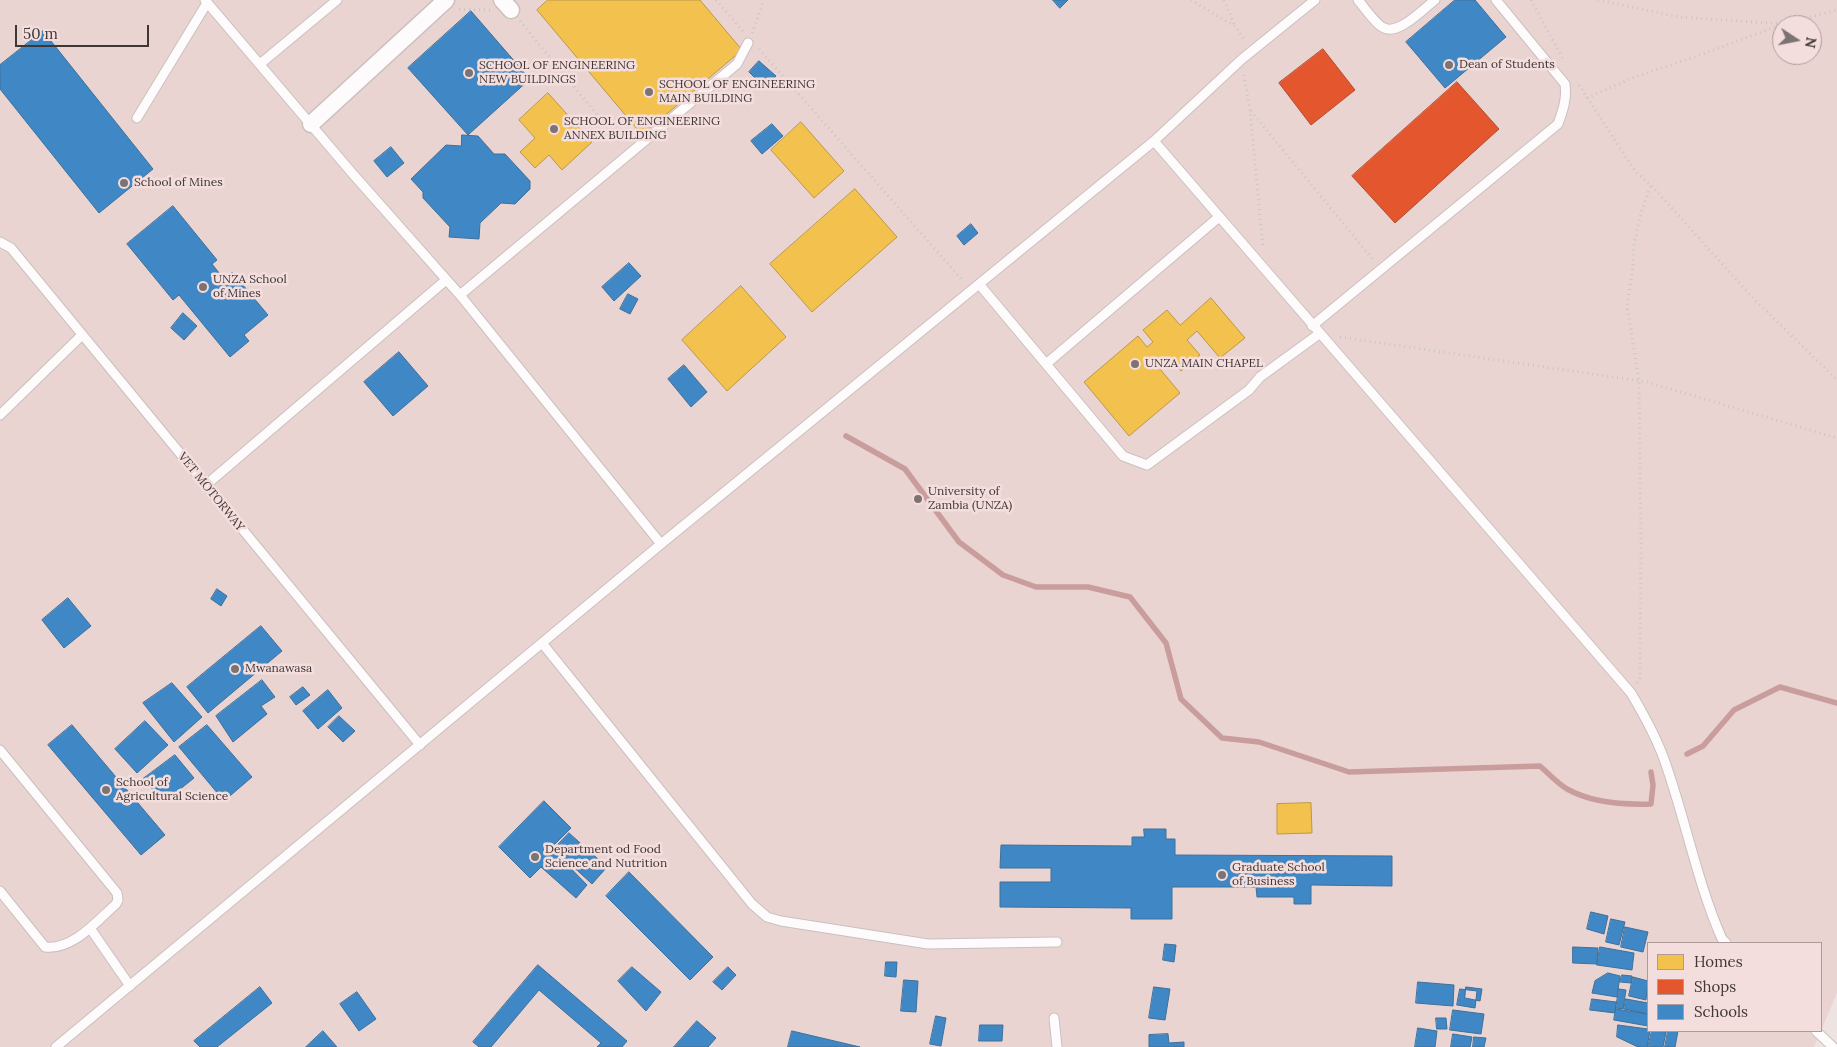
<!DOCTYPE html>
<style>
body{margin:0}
#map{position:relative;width:1837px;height:1047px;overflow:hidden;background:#efe3e2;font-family:Lora,serif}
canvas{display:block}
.legend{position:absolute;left:1647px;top:942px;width:175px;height:90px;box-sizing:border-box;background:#f4dedd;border:1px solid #ac9b9a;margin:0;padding:6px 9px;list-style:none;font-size:15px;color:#3f3736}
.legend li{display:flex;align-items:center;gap:10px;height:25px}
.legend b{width:25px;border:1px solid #ac9b9a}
.north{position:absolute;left:1772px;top:15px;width:50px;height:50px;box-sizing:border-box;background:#f4dedd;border:1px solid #ac9b9a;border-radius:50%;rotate:101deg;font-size:14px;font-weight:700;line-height:20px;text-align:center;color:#3f3736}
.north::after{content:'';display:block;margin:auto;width:18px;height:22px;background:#7d7372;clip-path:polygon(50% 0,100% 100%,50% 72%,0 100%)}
.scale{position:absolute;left:15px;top:25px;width:134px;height:22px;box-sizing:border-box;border:2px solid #3f3736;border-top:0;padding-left:6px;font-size:15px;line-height:18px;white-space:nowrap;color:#3f3736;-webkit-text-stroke:4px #f4dedd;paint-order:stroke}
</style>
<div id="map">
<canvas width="1837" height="1047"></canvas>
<ul class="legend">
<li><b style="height:14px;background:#f2c14e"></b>Homes</li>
<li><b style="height:14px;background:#e4572e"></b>Shops</li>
<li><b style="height:14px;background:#3f88c5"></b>Schools</li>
</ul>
<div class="north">N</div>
<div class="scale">50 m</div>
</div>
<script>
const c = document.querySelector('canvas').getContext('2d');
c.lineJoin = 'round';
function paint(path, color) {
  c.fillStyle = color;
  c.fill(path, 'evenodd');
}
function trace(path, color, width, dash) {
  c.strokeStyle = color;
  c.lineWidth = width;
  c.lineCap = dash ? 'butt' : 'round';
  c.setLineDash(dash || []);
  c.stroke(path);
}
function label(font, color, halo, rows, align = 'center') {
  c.font = font + ' Lora,serif';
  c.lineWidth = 5;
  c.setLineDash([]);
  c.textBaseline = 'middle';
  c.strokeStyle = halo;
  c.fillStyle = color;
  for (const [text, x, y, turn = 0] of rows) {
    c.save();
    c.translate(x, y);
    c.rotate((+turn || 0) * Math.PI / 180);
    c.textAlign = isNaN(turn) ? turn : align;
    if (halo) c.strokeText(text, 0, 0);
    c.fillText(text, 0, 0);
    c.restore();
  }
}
const built = new Path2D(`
 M0 0H1837V993L1821 1031V943H1648V1031H1821L1814 1047H0ZM1782 25H1812V55H1782Z`);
const homes = new Path2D(`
 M548 0H700L742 50 642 135 537 10Z
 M548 93 592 142 562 170 549 155 535 168 520 152 535 138 519 120Z
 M801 122 844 171 814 198 771 150Z
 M855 189 897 237 812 312 770 264Z
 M741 286 786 337 727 391 682 340Z
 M1211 298 1245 338 1220 358 1197 331 1187 340 1200 355 1181 371 1171 359 1160 369 1180 393 1129 436 1084 382 1138 336 1147 347 1153 342 1143 330 1167 310 1180 325Z
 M1311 803 1312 833 1277 834V804Z`);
const shops = new Path2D(`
 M1323 49 1355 90 1311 125 1279 83Z
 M1457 82 1499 129 1395 223 1352 176Z`);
const schools = new Path2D(`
 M1053 0H1068L1060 8Z
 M1455 0H1475L1506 37 1445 88 1406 42Z
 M471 11 530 79 468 135 408 68Z
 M43 31 153 169 99 213 0 89V65Z
 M759 61 776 76 765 88 749 72Z
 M772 124 783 136 762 154 751 141Z
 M462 135 478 136 494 154H505L530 181V189L515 204 501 203 480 223 479 239 449 237 450 227 423 198V192L411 179 446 145 461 146Z
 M391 147 404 163 387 177 374 161Z
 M173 206 217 260 212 264 224 279 232 272 268 315 244 335 249 341 230 357 179 295 173 300 127 244Z
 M971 224 978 233 964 245 957 236Z
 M629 263 641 276 614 301 602 287Z
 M628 294 638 299 630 314 620 309Z
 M183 313 197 326 184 340 171 328Z
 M399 352 428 386 393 416 364 382Z
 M684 365 707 392 691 407 668 379Z
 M217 589 227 596 221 606 211 599Z
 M68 598 91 626 64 648 42 620Z
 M261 626 282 651 208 713 187 687Z
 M262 680 275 697 261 706 267 714 233 742 216 716Z
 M172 683 202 717 174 742 143 703Z
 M303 687 310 695 296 705 290 697Z
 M328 690 342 708 318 729 303 711Z
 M339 716 355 731 343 742 328 727Z
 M145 721 168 745 137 773 115 749Z
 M72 725 165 835 141 855 48 745Z
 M207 725 252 777 224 801 179 747Z
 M175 755 194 778 164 802 143 779Z
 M544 801 571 828 551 848 587 885 576 898 541 867 530 878 499 847Z
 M1144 829H1166V839H1175V855L1392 856V886L1311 885V904H1294V897H1257L1256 887H1172V919H1131V908L1000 907V882H1051V868H1000L1001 845 1132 846V837H1144Z
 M569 833 607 867 592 884 554 849Z
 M629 872 713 957 690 980 606 896Z
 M1591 912 1608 916 1604 934 1587 929Z
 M1611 919 1625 922 1619 945 1606 942Z
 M1625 927 1648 932 1643 952 1621 947Z
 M1165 944 1176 945 1174 962 1163 960Z
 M1573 947 1598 948 1597 964 1573 963Z
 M1600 947 1634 953 1632 970 1597 965Z
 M886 962H897L896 977 885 976Z
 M538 965 627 1041 622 1047H597L601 1043 539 990 491 1047H479L473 1042Z
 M632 967 661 992 646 1011 618 981Z
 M728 967 736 975 722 990 713 982Z
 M1608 973 1620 976 1617 997 1592 993 1595 981Z
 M1622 975 1632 976 1631 983 1620 982Z
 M1633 977 1648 981 1646 1000 1629 996Z
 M904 980 918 981 916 1012 901 1011Z
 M1418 982 1454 985 1453 1006 1416 1003Z
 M260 987 272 1003 217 1047H200L194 1041Z
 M1154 987 1170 989 1165 1020 1149 1018Z
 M1466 987 1482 989 1480 1001 1465 998Z
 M1460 989 1477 991 1475 1008 1457 1005Z
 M1619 989 1626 990 1623 1009 1616 1008Z
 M357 992 376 1019 359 1031 340 1004Z
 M1592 999 1616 1002 1615 1013 1590 1010Z
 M1626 999 1648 1003V1014L1624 1009Z
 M1616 1009 1648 1014V1026L1614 1020Z
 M1453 1010 1484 1014 1481 1034 1450 1030Z
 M936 1016 946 1018 941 1046 930 1044Z
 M1436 1018H1446L1447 1029H1437Z
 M697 1021 716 1038 708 1047H674Z
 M980 1025H1003L1002 1041H979Z
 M1618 1025 1648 1029V1031H1650L1647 1047H1638L1617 1037Z
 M1418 1028 1437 1031 1435 1047H1415Z
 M323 1031 337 1047H306Z
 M792 1031 860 1047H788Z
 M1652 1031 1666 1032 1663 1047H1648Z
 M1668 1031H1678L1675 1047H1665Z
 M1168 1034 1169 1043 1184 1042V1047H1149V1035Z
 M1453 1034 1472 1037 1470 1047H1451Z
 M1474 1037 1486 1038 1484 1047H1473Z`);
const stream = new Path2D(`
 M846 436 905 469 959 542 1003 575 1036 587H1088L1130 597 1166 643 1181 699 1222 738 1259 742 1349 772 1540 766C1548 773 1557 783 1567 789 1592 803 1623 805 1651 804L1653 785 1651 772
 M1687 754 1703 746 1734 710 1780 687 1837 703`);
const path = new Path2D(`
 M716 0 743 31
 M1191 0 1236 27 1245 41
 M1224 0 1235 26
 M1531 0 1564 61
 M1598 0 1679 17 1783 24 1837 10
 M459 9 490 10
 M520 21 621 144
 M752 33 764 0
 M759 49 963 281
 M1244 75 1250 111 1263 247
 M1579 85 1635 171 1651 185 1753 298 1837 380
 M1587 98 1632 78 1703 54 1780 25
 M1251 111 1374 261
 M1340 337 1647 382 1837 438
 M1637 683 1640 678 1641 544 1639 381 1627 305 1633 267 1634 244 1642 210 1651 185`);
const lane = new Path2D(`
 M205 0 352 173 460 295 661 544
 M1358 0C1365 8 1373 21 1382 27 1397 37 1422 10 1435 0
 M260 64 337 0
 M137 118 207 3
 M1154 141 1631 693C1644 715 1657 738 1665 762 1686 821 1697 882 1722 939L1726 943
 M0 242 11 248 420 745
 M979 284 1123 456 1147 465 1249 390 1260 377 1319 334
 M460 295 737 64 748 43
 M1312 326 1558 124C1563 110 1567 99 1565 84L1496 0
 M1046 364 1219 217
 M0 415 82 335
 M206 485 446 280
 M542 643 752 904 767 917 781 921 928 944 1057 942
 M0 750 117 893 118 900 116 904C96 922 73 950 45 947L0 891
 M90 928 130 986
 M1054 1018 1057 1047
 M1816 1031 1833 1047
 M56 1047 661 544 1154 141 1242 59 1315 0`);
const street = new Path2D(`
 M502 0 511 10
 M311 124 446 0`);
const markers = [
 [1449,65,5,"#7d7372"],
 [469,73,5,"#7d7372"],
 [649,92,5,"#7d7372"],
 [554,129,5,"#7d7372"],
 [124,183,5,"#7d7372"],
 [203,287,5,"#7d7372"],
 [1135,364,5,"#7d7372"],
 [918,499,5,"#7d7372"],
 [235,669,5,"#7d7372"],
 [106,790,5,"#7d7372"],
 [535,857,5,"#7d7372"],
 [1222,875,5,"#7d7372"]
];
const poiNames = [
 ["Dean of Students",1459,65],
 ["SCHOOL OF ENGINEERING",479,66],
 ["NEW BUILDINGS",479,80],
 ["SCHOOL OF ENGINEERING",659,85],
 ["MAIN BUILDING",659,99],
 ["SCHOOL OF ENGINEERING",564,122],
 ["ANNEX BUILDING",564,136],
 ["School of Mines",134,183],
 ["UNZA School",213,280],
 ["of Mines",213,294],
 ["UNZA MAIN CHAPEL",1145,364],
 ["University of",928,492],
 ["Zambia (UNZA)",928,506],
 ["Mwanawasa",245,669],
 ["School of",116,783],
 ["Agricultural Science",116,797],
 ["Department od Food",545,850],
 ["Science and Nutrition",545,864],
 ["Graduate School",1232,868],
 ["of Business",1232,882]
];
const streetNames = [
 ["VET MOTORWAY",211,492,51]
];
paint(built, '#ead4d2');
paint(homes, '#f2c14e');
trace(homes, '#bc9847', 1);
paint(shops, '#e4572e');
trace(shops, '#b24d30', 1);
paint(schools, '#3f88c5');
trace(schools, '#3f709a', 1);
trace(stream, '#c89d9b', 5.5);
trace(lane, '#c9c0bf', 11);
trace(street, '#c9c0bf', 19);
trace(path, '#c9c6c5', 3, [1, 4]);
trace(lane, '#fdfbfb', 9);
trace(street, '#fdfbfb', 16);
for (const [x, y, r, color] of markers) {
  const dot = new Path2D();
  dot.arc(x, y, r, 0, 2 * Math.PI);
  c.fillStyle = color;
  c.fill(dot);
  trace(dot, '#f4dedd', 2);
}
label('12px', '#3f3736', '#f4dedd', poiNames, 'left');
label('12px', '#3f3736', '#f4dedd', streetNames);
</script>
